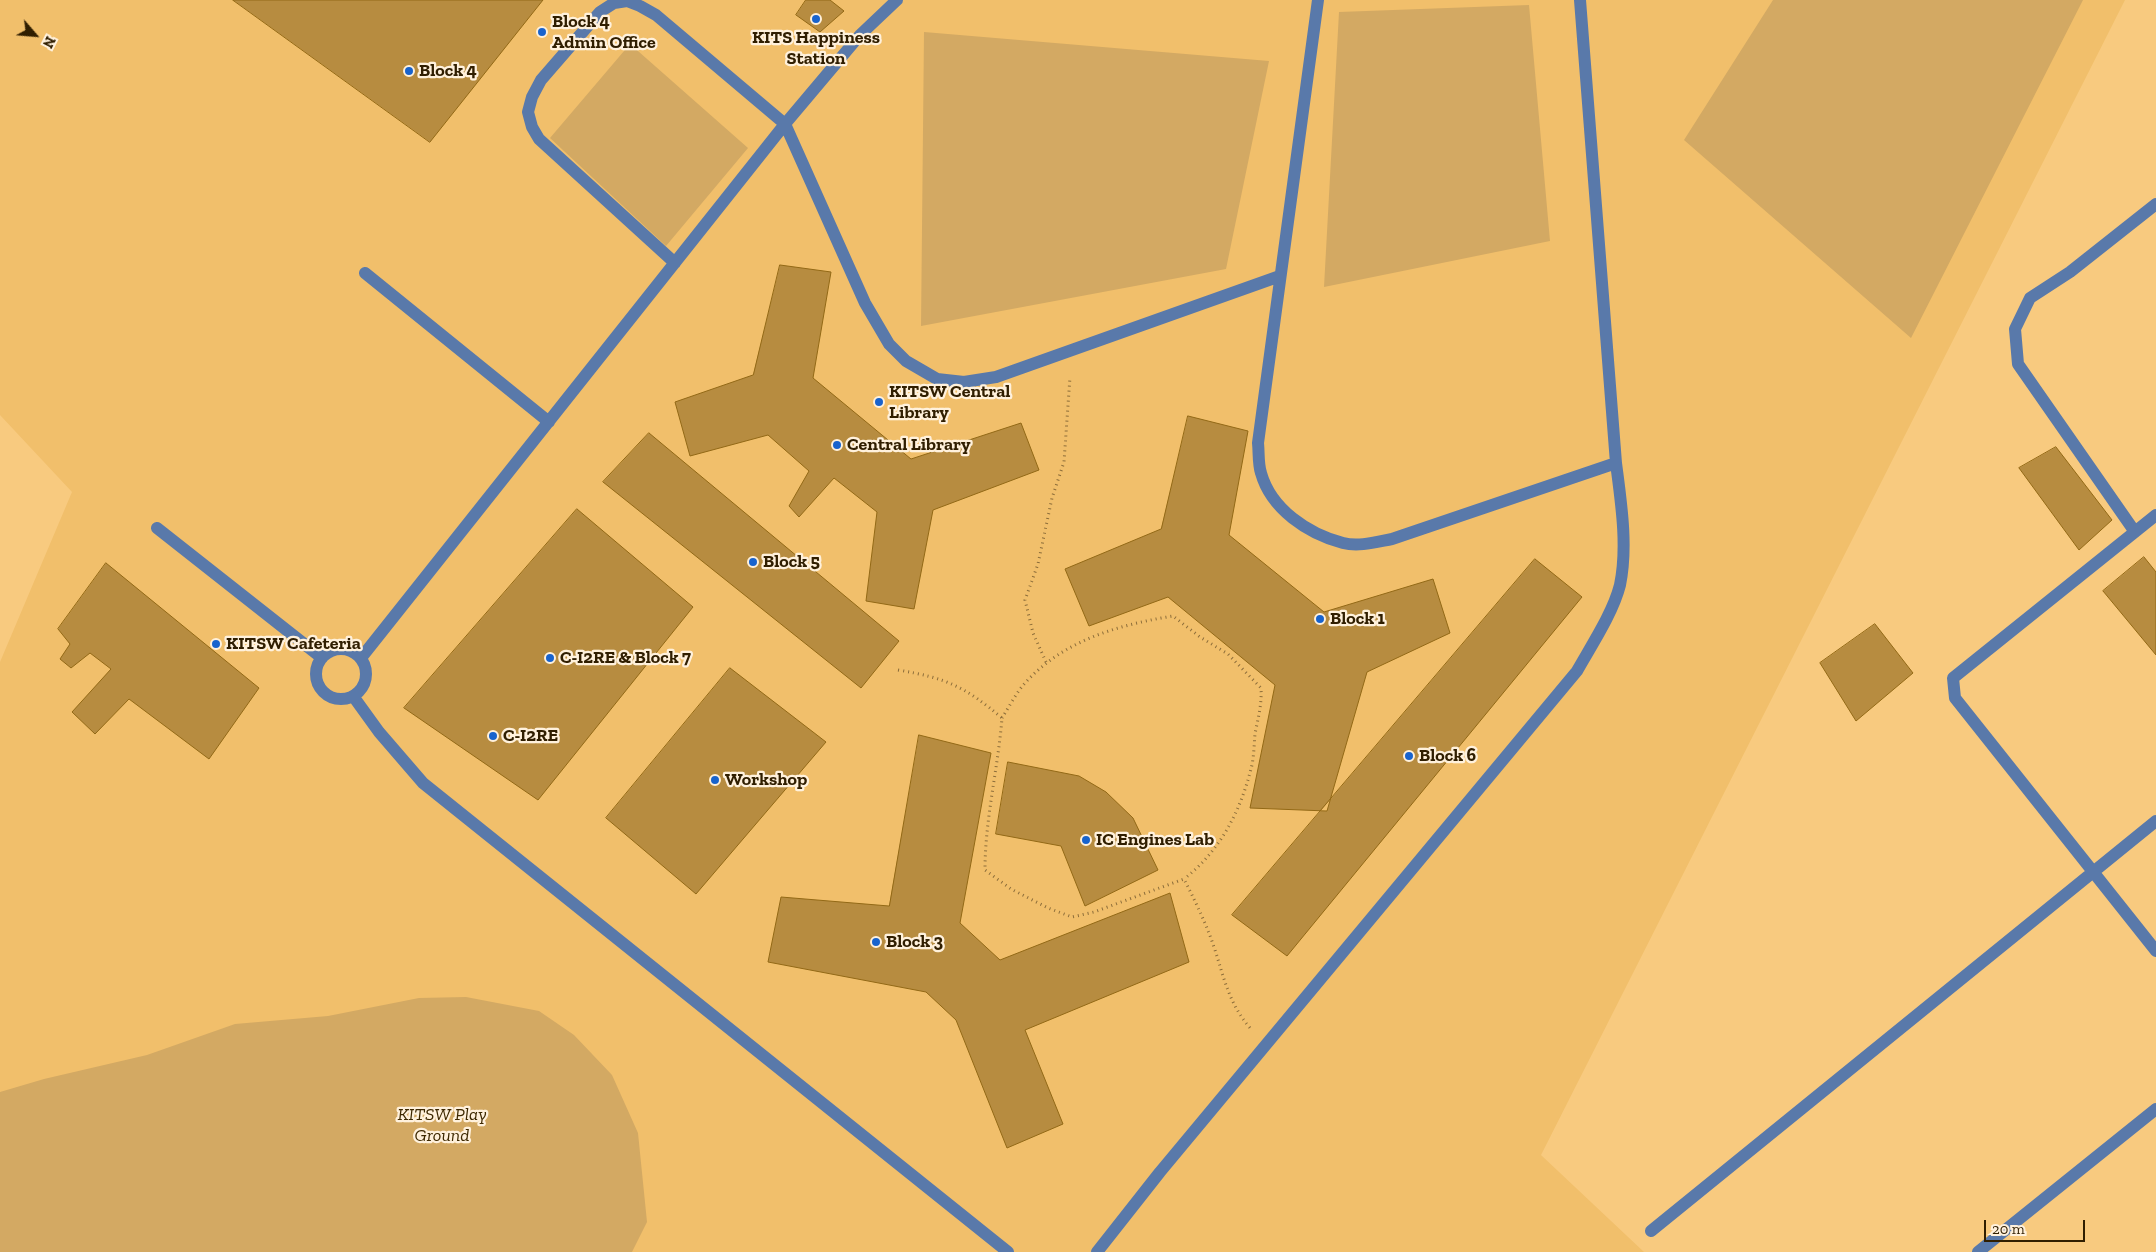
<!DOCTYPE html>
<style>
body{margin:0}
#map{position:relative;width:2156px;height:1252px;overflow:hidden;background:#f8ca7f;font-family:"Zilla Slab",serif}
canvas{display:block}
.north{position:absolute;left:10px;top:10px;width:50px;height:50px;-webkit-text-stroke:4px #fff1dc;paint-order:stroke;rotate:117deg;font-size:14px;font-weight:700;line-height:20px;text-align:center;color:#301e00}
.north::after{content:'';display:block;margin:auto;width:18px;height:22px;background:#301e00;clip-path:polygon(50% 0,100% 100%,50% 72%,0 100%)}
.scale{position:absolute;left:1984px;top:1220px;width:101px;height:22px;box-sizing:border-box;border:2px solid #301e00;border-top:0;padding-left:6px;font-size:15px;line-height:18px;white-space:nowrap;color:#301e00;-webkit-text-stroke:4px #fff1dc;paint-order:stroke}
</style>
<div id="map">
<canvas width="2156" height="1252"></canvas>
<div class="north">N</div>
<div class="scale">20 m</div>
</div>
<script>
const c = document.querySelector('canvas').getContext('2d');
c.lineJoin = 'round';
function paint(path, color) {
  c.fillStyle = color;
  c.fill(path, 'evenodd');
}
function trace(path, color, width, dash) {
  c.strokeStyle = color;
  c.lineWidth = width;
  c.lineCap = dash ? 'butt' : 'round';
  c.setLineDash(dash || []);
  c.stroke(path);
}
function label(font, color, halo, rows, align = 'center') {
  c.font = font + ' "Zilla Slab",serif';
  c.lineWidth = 4.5;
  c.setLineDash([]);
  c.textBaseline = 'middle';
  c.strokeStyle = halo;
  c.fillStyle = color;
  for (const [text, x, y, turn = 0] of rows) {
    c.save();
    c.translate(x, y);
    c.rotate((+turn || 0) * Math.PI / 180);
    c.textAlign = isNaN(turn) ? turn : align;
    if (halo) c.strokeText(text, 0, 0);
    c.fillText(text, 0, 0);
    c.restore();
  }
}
const built = new Path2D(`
 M0 0H2125L1541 1155 1644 1252H0V662L72 492 0 415Z`);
const green = new Path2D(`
 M1773 0H2083L1911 338 1684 140Z
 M1529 5 1550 241 1324 287 1339 12Z
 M924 32 1269 61 1226 269 921 326Z
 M630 44 748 148 666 246 550 138Z
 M466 997 539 1011 574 1035 612 1075 638 1133 647 1222 632 1252H0V1092L44 1079 147 1055 235 1024 328 1016 419 998Z`);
const building = new Path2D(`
 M233 0H543L430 142Z
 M806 0H830L844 11 820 32 796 15Z
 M780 265 831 272 813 378 911 459 1021 423 1039 470 933 510 914 609 866 601 877 512 834 478 799 517 789 506 809 471 768 435 690 456 675 402 753 375Z
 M1188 416 1248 431 1229 535 1324 612 1433 579 1450 633 1367 672 1327 811 1250 808 1275 685 1168 597 1089 626 1065 569 1161 529Z
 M649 433 899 641 861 688 603 482Z
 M2056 447 2112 520 2079 550 2019 468Z
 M577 509 693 607 538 800 404 708Z
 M2144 557 2156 572V655L2103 591Z
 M1535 559 1582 597 1287 956 1232 915Z
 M106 563 259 688 209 759 129 699 95 734 72 712 111 669 90 653 71 668 60 659 70 644 58 629Z
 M1875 624 1913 673 1856 721 1820 663Z
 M730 668 826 742 696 894 606 818Z
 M919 735 991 753 960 923 1000 960 1170 893 1189 962 1025 1030 1063 1124 1007 1148 956 1020 926 992 768 962 781 897 889 906Z
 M1008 762 1079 776 1106 792 1133 818 1158 870 1085 906 1061 846 996 834Z`);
const path = new Path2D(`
 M1046 662 1033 633 1025 600 1038 564 1052 498 1064 462 1070 377
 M898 670C946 678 964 686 1002 718 998 769 985 819 985 870L1011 889 1048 908 1072 917 1094 912 1184 879C1195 901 1206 923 1214 947 1224 977 1228 1002 1250 1028
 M1002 718C1009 707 1016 693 1025 683 1064 640 1118 625 1173 616L1200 637 1228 654 1261 688C1262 705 1258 718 1255 734 1254 745 1254 758 1251 769 1240 812 1220 851 1184 879`);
const minor = new Path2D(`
 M1318 0 1258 443C1259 452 1258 464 1261 473 1271 509 1308 534 1343 543 1359 547 1376 542 1392 539L1616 463
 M675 263 539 139 532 127 528 112 532 97 541 80 600 12 614 3 627 1 640 6 656 15 785 124 865 303 889 344 906 361 937 379 964 382 996 377 1280 276
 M365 273 549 422
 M2156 515 1953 678 1955 698 2156 951
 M157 528 322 658
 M2135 532 2018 364 2015 329 2030 298 2070 272 2156 204
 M316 674a25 25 0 1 1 50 0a25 25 0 1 1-50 0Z
 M361 658 785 124 860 35 897 0
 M353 696 379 732 423 783 1008 1252
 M1651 1231 2156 821
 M1097 1252 1160 1172 1577 671C1591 646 1613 613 1620 585 1628 546 1621 502 1616 463L1580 0
 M1978 1252 2156 1109`);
const markers = [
 [816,19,5,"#1863cd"],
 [542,32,5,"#1863cd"],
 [409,71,5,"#1863cd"],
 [879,402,5,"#1863cd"],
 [837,445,5,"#1863cd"],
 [753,562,5,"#1863cd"],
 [1320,619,5,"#1863cd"],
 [216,644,5,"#1863cd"],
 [550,658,5,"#1863cd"],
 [493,736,5,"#1863cd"],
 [1409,756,5,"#1863cd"],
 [715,780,5,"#1863cd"],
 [1086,840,5,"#1863cd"],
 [876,942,5,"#1863cd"]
];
const poiNames = [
 ["Block 4",552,22],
 ["Admin Office",552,43],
 ["KITS Happiness",816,38,"center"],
 ["Station",816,59,"center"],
 ["Block 4",419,71],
 ["KITSW Central",889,392],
 ["Library",889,413],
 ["Central Library",847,445],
 ["Block 5",763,562],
 ["Block 1",1330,619],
 ["KITSW Cafeteria",226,644],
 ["C-I2RE & Block 7",560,658],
 ["C-I2RE",503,736],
 ["Block 6",1419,756],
 ["Workshop",725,780],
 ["IC Engines Lab",1096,840],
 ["Block 3",886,942]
];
const parkNames = [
 ["KITSW Play",442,1115],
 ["Ground",442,1136]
];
paint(built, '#f1bf6b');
paint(green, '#d3a963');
paint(building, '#b78c40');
trace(building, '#936916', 1);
trace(path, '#8c6d3a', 3, [1, 4]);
trace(minor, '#5979aa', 12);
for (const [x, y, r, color] of markers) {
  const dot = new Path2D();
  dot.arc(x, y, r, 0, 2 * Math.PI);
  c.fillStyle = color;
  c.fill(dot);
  trace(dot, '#fff1dc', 2);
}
label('bold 18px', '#301e00', '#fff1dc', poiNames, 'left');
label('italic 18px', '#3d2800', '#fff1dc', parkNames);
</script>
